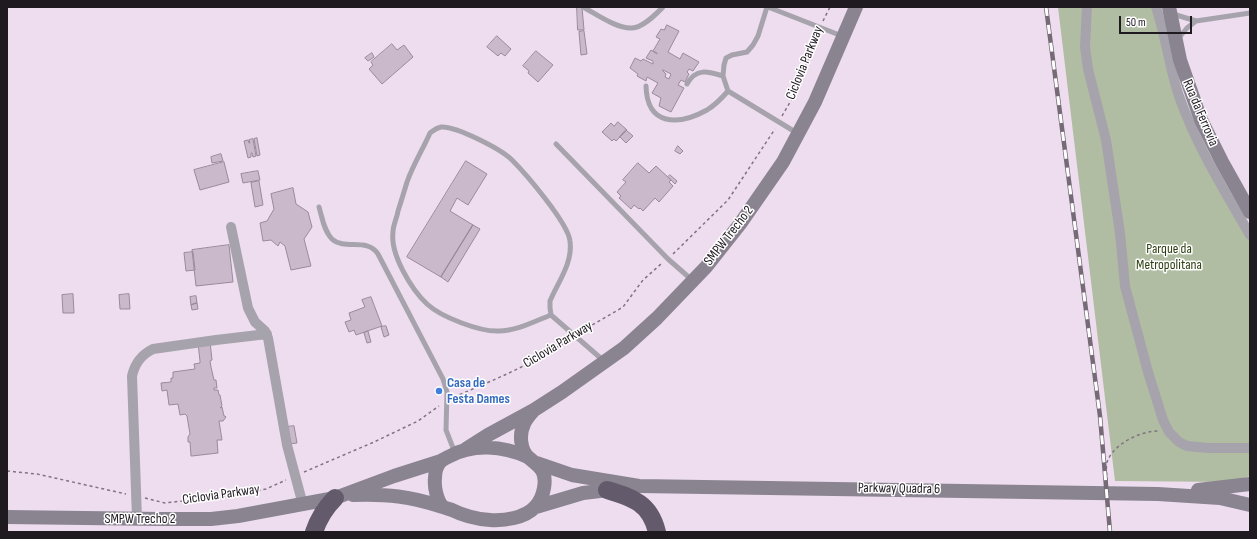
<!DOCTYPE html>
<style>
body{margin:0}
#map{position:relative;width:1257px;height:539px;overflow:hidden;background:#eeddef;font-family:"Sofia Sans Condensed",sans-serif}
canvas{display:block}
.frame{position:absolute;inset:0;border:8px solid #1f1920;pointer-events:none}
.scale{position:absolute;left:1119px;top:16px;width:73px;height:18px;box-sizing:border-box;border:2px solid #1f1920;border-top:0;padding-left:5px;font-size:12px;line-height:14px;white-space:nowrap;color:#1f1920;-webkit-text-stroke:3px #fff;paint-order:stroke}
</style>
<div id="map">
<canvas width="1257" height="539"></canvas>
<div class="frame"></div>
<div class="scale">50 m</div>
</div>
<script>
const c = document.querySelector('canvas').getContext('2d');
c.lineJoin = 'round';
function paint(path, color) {
  c.fillStyle = color;
  c.fill(path, 'evenodd');
}
function trace(path, color, width, dash) {
  c.strokeStyle = color;
  c.lineWidth = width;
  c.lineCap = dash ? 'butt' : 'round';
  c.setLineDash(dash || []);
  c.stroke(path);
}
function label(font, color, halo, rows, align = 'center') {
  c.font = font + ' "Sofia Sans Condensed",sans-serif';
  c.lineWidth = 3;
  c.setLineDash([]);
  c.textBaseline = 'middle';
  c.strokeStyle = halo;
  c.fillStyle = color;
  for (const [text, x, y, turn = 0] of rows) {
    c.save();
    c.translate(x, y);
    c.rotate((+turn || 0) * Math.PI / 180);
    c.textAlign = isNaN(turn) ? turn : align;
    if (halo) c.strokeText(text, 0, 0);
    c.fillText(text, 0, 0);
    c.restore();
  }
}
const green = new Path2D(`
 M1058 7H1160L1187 118 1250 235V476L1232 482 1115 481Z`);
const building = new Path2D(`
 M577 7H582L584 30H578Z
 M667 25 679 31 668 52 680 59 683 53 699 62 693 71 689 69 687 72 689 74 685 82 681 80 678 85 684 88 671 112 659 106 661 98 652 93 658 83 647 77 646 81 637 76 638 74 630 68 635 58 641 61 643 59 653 64V61L646 58 651 50 657 54V53L653 51 660 39 656 37 661 29 664 30ZM663 70 671 74 669 79 665 77 666 74 663 71Z
 M584 31 587 54 581 55 579 32Z
 M497 36 511 49 505 56 501 53 498 56 487 47Z
 M392 44 397 50 404 45 413 57 382 84 369 69 373 65 371 62Z
 M536 51 553 65 538 82 528 73 529 71 523 66Z
 M372 53 374 57 368 61 365 58Z
 M618 122 627 130 616 141 614 139 612 141 602 132 611 123 614 126Z
 M626 130 633 136 626 143 620 137Z
 M257 138 260 155 257 156 254 139Z
 M253 139 256 156 253 157 252 153H251V157L248 158 244 141 248 140 249 143H250L249 140Z
 M678 146 683 151 680 154 675 151Z
 M221 154 223 161 212 163 211 157Z
 M466 161 487 174 468 205 457 198 450 211 473 225 441 277 407 257Z
 M224 162 229 182 200 190 194 170Z
 M638 163 649 173 656 166 671 180 669 182 673 186 659 202 655 198 643 211 640 208 639 209 634 205 631 209 619 198 621 196 617 192 626 182 623 180Z
 M258 171 260 180 243 183 241 174Z
 M670 175 677 181 675 184 668 177Z
 M259 181 263 205 255 207 251 183Z
 M293 188 296 204 308 212 312 227 304 239 311 266 291 270 285 246 280 242 278 246 271 240 263 241 260 223 267 221 274 209 271 194Z
 M473 225 480 229 448 282 441 277Z
 M229 245 233 282 196 286 192 250Z
 M193 252 195 270 186 271 184 253Z
 M73 294 74 313H63L62 295Z
 M129 294 130 309H120L119 295Z
 M196 296 197 303 191 305 190 297Z
 M371 297 382 326 356 335 354 330 349 332 345 322 351 320 349 313 365 307 362 300Z
 M197 303 198 309 192 310 191 305Z
 M386 326 389 335 384 337 381 327Z
 M368 331 371 342 367 343 364 333Z
 M210 342 212 360 210 361 211 367 214 380H216L217 388H214V390H218L219 395H220L222 406 220 408 222 407 224 416H225L226 417 223 421H219L222 440H217L218 453 192 456H191L190 442H188V437L190 434 187 416 185 414 180 415 178 404 169 405 167 390 162 391 161 383 171 382V378H173V372L195 369 194 364 200 363V361L198 343Z
 M294 426 297 443 289 444 287 427Z`);
const path = new Path2D(`
 M823 21 830 7
 M782 116 797 90 817 34
 M673 254 728 200 775 129
 M582 331 623 307 643 280 661 264
 M454 397C494 380 533 364 568 340
 M7 471 37 474 126 494
 M304 472 374 442 418 421 439 406
 M1107 481C1107 475 1105 465 1108 460 1115 443 1141 431 1158 431
 M145 498 165 503 244 494 266 489 286 480
 M1108 505 1109 532`);
const lane = new Path2D(`
 M583 7C596 14 617 29 632 28 643 28 656 14 663 7
 M767 7 758 36 753 45 747 52 732 55 726 58 724 65 723 76 728 91 797 133
 M768 7 842 36
 M1173 14 1196 21 1250 13
 M1178 39 1187 28 1196 21
 M687 84C696 68 707 71 723 76
 M646 86C647 126 678 126 707 110 715 105 722 98 728 91
 M556 144 668 259 692 280
 M319 207C322 217 324 231 332 239 345 251 367 237 378 254L443 379 447 392 446 430 455 453
 M551 315C535 321 517 331 499 331 480 332 441 317 427 304 411 289 390 254 393 232 393 225 397 218 398 211 401 202 404 192 407 182 413 165 423 149 430 133 434 130 436 128 441 127 456 126 501 149 512 160 526 174 568 223 570 241 573 263 558 282 550 301V308L551 315 604 361`);
const street = new Path2D(`
 M1087 7 1085 47 1088 69 1106 140 1120 233 1125 286 1148 372 1163 420 1169 432 1179 442 1187 446 1208 448H1250
 M1156 7C1166 36 1169 67 1179 96 1196 145 1224 190 1250 235
 M231 227 248 308 255 322 265 331 268 338 287 445 303 505
 M137 519 132 376C135 363 141 355 153 349L216 340 267 334`);
const secondary = new Path2D(`
 M1169 7 1180 60 1201 120 1222 162 1250 212
 M466 449 488 435 534 410 562 392 624 348 657 318 706 267 740 224 783 162 815 102 856 7
 M528 457C503 446 473 443 448 457 446 458 442 460 441 461 436 466 435 473 435 478 434 487 437 501 443 507 445 508 449 509 452 510 464 516 476 519 490 520 504 521 525 518 535 507 540 502 543 494 544 488 547 471 540 467 529 458 520 450 519 434 524 424 526 419 530 415 533 411
 M537 463 572 475 639 486 1158 494 1220 498 1250 505
 M1198 490 1250 484
 M353 495C388 494 409 496 443 507
 M536 507 583 493 617 489
 M7 517 161 519H211L238 516 335 498 394 476 441 461`);
const highway = new Path2D(`
 M607 490C633 498 650 503 657 532
 M314 532C318 520 326 507 335 498`);
const rail = new Path2D(`
 M1046 7 1100 416 1110 532`);
const markers = [
 [439,391,4,"#3f7fe0"]
];
const streetNames = [
 ["Ciclovia Parkway",805,63,-68],
 ["Rua da Ferrovia",1200,113,67],
 ["SMPW Trecho 2",729,236,-52],
 ["Ciclovia Parkway",558,345,-31],
 ["Parkway Quadra 6",899,489,1],
 ["Ciclovia Parkway",221,495,-8],
 ["SMPW Trecho 2",140,519]
];
const parkNames = [
 ["Parque da",1169,249],
 ["Metropolitana",1169,265]
];
const shopNames = [
 ["Casa de",447,383],
 ["Festa Dames",447,399]
];
paint(green, '#b0bda2');
paint(building, '#cab9cb');
trace(building, '#998a9b', 1);
trace(path, '#7f7480', 1.5, [3, 3]);
trace(lane, '#a7a3ac', 5);
trace(street, '#a7a3ac', 10);
trace(secondary, '#8a8491', 14);
trace(highway, '#635a6c', 18);
trace(rail, '#756a76', 4.5);
trace(rail, '#fff', 3, [9]);
for (const [x, y, r, color] of markers) {
  const dot = new Path2D();
  dot.arc(x, y, r, 0, 2 * Math.PI);
  c.fillStyle = color;
  c.fill(dot);
  trace(dot, '#fff', 1.5);
}
label('14px', '#1f1920', '#fff', streetNames);
label('14px', '#2c3e11', '#fff', parkNames);
label('bold 14px', '#366cbe', '#fff', shopNames, 'left');
</script>
